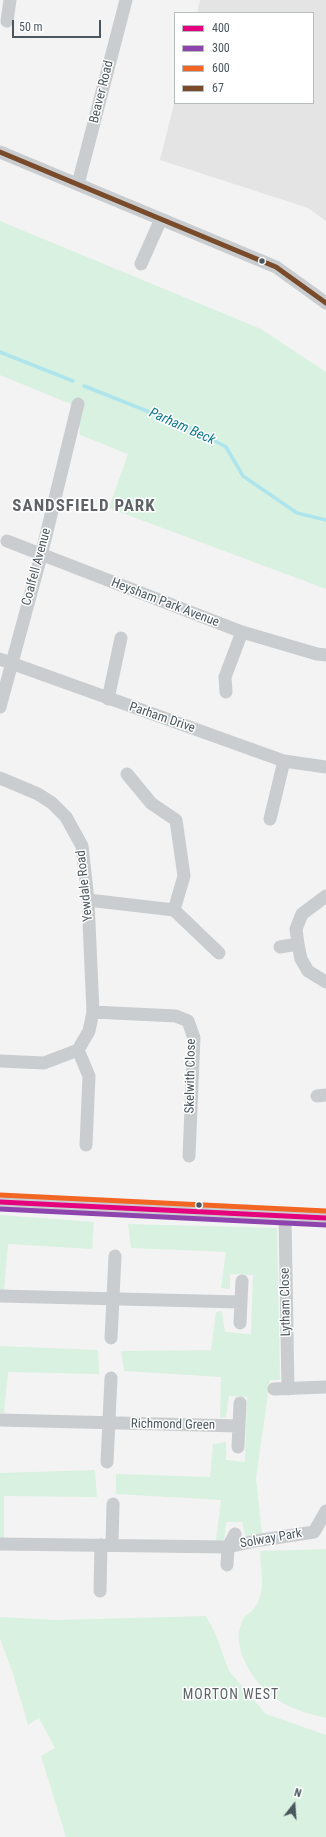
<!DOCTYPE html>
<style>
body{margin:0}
#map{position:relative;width:326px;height:1837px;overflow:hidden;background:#f3f3f3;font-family:"Roboto Condensed",sans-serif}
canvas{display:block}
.legend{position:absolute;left:174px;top:12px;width:140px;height:92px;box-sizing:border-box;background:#fff;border:1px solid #b7bcbf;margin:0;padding:5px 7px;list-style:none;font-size:12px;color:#4a575f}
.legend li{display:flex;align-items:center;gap:8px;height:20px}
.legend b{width:20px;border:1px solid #b7bcbf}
.north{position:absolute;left:274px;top:1785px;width:40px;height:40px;-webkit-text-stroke:3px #fff;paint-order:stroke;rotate:17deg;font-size:11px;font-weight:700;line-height:16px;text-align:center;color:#4a575f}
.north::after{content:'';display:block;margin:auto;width:14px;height:18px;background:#4a575f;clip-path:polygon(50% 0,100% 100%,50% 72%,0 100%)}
.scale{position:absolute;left:12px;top:20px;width:89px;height:18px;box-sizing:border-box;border:2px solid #4a575f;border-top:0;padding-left:5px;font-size:12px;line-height:14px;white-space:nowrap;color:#4a575f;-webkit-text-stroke:3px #fff;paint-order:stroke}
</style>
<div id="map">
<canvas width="326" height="1837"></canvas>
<ul class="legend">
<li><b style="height:5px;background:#e5007d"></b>400</li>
<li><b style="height:5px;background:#8e44ad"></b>300</li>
<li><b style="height:5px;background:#f26522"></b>600</li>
<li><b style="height:5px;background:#7a4b2a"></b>67</li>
</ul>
<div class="north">N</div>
<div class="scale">50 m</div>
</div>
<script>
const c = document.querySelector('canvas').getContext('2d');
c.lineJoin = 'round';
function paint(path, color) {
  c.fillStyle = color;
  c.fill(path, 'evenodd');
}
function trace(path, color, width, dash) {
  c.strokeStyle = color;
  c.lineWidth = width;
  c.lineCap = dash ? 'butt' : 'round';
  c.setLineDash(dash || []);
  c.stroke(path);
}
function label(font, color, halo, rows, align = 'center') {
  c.font = font + ' "Roboto Condensed",sans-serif';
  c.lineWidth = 3;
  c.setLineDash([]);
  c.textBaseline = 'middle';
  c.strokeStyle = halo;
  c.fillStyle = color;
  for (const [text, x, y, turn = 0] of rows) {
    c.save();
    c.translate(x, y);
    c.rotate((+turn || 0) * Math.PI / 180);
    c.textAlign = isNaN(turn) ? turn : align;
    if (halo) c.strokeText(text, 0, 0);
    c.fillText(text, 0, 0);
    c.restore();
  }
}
const education = new Path2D(`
 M200 0H326V221L308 208 160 160 175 100V103H313V13H197Z`);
const green = new Path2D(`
 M0 221 261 329 326 372V589L109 508 128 454 80 435 78 407 0 375Z
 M0 1215 94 1222 92 1249 8 1244 4 1290H0Z
 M128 1224 277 1228 280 1380H270L256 1478 262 1534 250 1538 245 1535 242 1522H226L224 1540H216L221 1500 116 1494V1474L210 1477 213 1444 226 1442V1460L245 1462 247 1397 229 1396 226 1417 220 1418 221 1377 124 1371 121 1351 211 1350 216 1312 222 1311 225 1332 251 1334 253 1275 230 1274V1289L221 1288 226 1252 131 1248Z
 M0 1346 98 1350 99 1374 8 1372 4 1413H0Z
 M95 1470 97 1497 4 1496V1540L0 1539V1473Z
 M326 1549V1718C310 1714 294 1710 279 1701 259 1690 235 1655 239 1632 240 1627 242 1621 244 1617 269 1602 261 1575 260 1551Z
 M206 1616 215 1633 229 1671 266 1714 326 1735V1837H66L41 1756 55 1748 39 1718 28 1725 13 1674 0 1638V1617L56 1620Z`);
const stream = new Path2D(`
 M0 352 73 381
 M84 386 195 430 226 447 243 476 297 513 326 520`);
const minor = new Path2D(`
 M7 21 10 0
 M0 152 276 267 326 303
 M78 184 126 0
 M141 264 161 219
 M7 541 242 632 317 654 326 655
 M0 659 284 761 326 767
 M226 692 225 677 242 632
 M108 699 121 638
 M0 707 41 556 78 404
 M127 774 151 803 176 820 184 876 174 910 219 953
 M0 778 38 794 52 803 66 817 82 846 88 900 93 1012 89 1031 78 1050 44 1063 0 1061
 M270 819 284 761
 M326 896 302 914 296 929 298 944 301 959 308 971 326 982
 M88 900 174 910
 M280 947 298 944
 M93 1012 176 1016 188 1021 194 1038 189 1156
 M78 1050 89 1076 86 1145
 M317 1096 326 1095
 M0 1202 326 1218
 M285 1216 288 1389
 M0 1296 241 1302
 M240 1323 242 1281
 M111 1338 115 1256
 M274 1389 326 1387
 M0 1420 239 1426
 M238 1447 240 1403
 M107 1462 111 1378
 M0 1544 228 1547 255 1541 314 1532 326 1511
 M112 1545 113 1504
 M227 1565 228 1547 235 1534
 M100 1591 101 1545`);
const bus1 = new Path2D(`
 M0 1202 326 1218`);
const bus2 = new Path2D(`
 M0 1209 326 1225`);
const bus3 = new Path2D(`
 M0 1195 326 1211`);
const bus4 = new Path2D(`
 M0 152 276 267 326 303`);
const markers = [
 [262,261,3.5,"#4a575f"],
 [199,1205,3.5,"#4a575f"]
];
const streetNames = [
 ["Beaver Road",102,92,-76],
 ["Coalfell Avenue",37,567,-75],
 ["Heysham Park Avenue",165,603,21],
 ["Parham Drive",162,718,19],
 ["Yewdale Road",85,886,-96],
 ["Skelwith Close",191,1076,-89],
 ["Lytham Close",286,1302,-91],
 ["Richmond Green",173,1425,1],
 ["Solway Park",271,1539,-10]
];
const waterNames = [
 ["Parham Beck",182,427,24]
];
const neighbourhoodNames = [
 ["MORTON WEST",231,1695]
];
const districtNames = [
 ["SANDSFIELD PARK",84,507]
];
paint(education, '#e5e4e5');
paint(green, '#d9f1e0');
trace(stream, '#aee5ed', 3.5);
trace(minor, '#cacdcf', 13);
trace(bus1, '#e5007d', 5);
trace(bus2, '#8e44ad', 5);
trace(bus3, '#f26522', 5);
trace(bus4, '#7a4b2a', 5);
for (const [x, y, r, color] of markers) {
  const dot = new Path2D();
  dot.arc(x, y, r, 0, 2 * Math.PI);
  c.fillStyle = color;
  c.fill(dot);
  trace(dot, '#fff', 1.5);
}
label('13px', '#4a575f', '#fff', streetNames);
label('italic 14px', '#107c8d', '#fff', waterNames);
c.letterSpacing = '1px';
label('14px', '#5e6367', '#fff', neighbourhoodNames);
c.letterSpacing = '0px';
c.letterSpacing = '1px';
label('bold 17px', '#5e6367', '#fff', districtNames);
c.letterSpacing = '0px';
</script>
